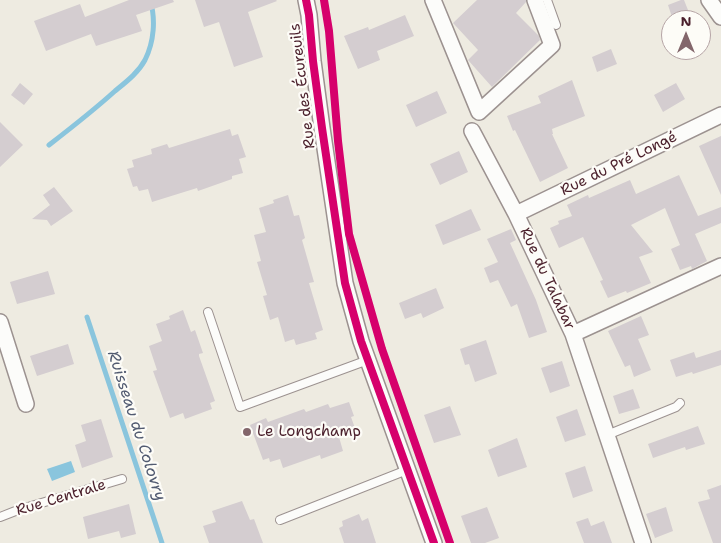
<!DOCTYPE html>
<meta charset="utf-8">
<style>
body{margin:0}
#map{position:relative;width:721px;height:543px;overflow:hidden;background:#eeebe1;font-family:"Shantell Sans",sans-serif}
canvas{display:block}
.north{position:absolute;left:661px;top:10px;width:50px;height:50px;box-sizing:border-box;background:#fdfcf7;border:1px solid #b5a4a5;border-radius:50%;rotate:0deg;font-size:14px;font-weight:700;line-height:20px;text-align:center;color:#4a1f2b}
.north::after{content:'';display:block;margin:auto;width:18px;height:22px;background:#83666b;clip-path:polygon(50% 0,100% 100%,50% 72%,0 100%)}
</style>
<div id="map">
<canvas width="721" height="543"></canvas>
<div class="north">N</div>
</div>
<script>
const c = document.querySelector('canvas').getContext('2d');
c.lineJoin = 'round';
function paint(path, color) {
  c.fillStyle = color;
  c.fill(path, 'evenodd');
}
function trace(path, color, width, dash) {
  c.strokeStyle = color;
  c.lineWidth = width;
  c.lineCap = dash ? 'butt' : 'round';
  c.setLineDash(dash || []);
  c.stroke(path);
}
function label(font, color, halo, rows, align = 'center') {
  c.font = font + ' "Shantell Sans",sans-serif';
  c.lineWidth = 4.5;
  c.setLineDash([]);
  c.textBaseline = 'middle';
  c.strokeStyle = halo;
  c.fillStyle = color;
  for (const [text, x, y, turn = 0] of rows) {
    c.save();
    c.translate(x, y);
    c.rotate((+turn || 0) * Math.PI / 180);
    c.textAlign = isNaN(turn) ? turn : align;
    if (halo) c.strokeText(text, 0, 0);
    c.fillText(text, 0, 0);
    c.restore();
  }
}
const water = new Path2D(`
 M71 461 75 472 52 481 47 469Z`);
const stream = new Path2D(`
 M49 145C71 128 94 110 115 91 126 82 138 73 145 60 154 42 156 19 150 0
 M87 317 162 543`);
const building = new Path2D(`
 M129 0H173L174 2 136 15 142 31 96 46 91 34 46 51 34 21 80 4 85 17Z
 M195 0H276L277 1 248 12 263 57 234 67 219 22 204 27Z
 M477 0H526V2L516 13 539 36 540 40 492 87 468 60 478 50 453 23Z
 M681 0H684L692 20H673L668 5Z
 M405 15 414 36 377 51 380 60 358 69 344 36 368 27 369 30Z
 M611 49 617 64 597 72 592 57Z
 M572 80 585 116 552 129 553 134H552L568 168 540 182 515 130 513 131 507 116 541 103 538 96Z
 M20 83 33 94 24 105 11 95Z
 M676 83 685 99 663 112 654 95Z
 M437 91 447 113 416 127 406 105Z
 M0 122 23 145 0 167Z
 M230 129 232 136 238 134 246 157 239 159 243 173 232 176V179L198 191 197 188 152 202 148 189 139 191 137 186 133 187 127 169 134 167 132 160 152 154 151 149 167 144 169 148Z
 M721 136V195L699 146Z
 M459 151 468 172 440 185 430 164Z
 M679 175 698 216 721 207V223L695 234 707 261 692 269 691 266 680 270 671 249 680 245 665 208 631 225 653 252 639 257 651 283 627 293 626 291 608 298 600 281 603 280 583 237 559 248 550 228 559 224 558 221 572 216 567 205 588 195 589 198 630 180 636 194Z
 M54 187 73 211 51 226 47 220 32 219 50 205 43 195Z
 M288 195 294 216 299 215 305 238 302 240 314 282 309 283 323 330 315 333 317 339 296 345 294 339 285 342 278 317 270 320 263 296 267 295 257 262 261 261 254 235 266 232 259 208 274 203 273 200Z
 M471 209 481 230 443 245 435 225Z
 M511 229 516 240 510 243 536 300 547 332 529 338 517 304 511 307 498 280 490 283 484 268 498 262 487 239Z
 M48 271 55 294 17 304 10 282Z
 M436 288 444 308 423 318 421 313 405 319 399 303Z
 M183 310 191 332 195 330 203 353 199 354V356L215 401 210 403 212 409 185 419 183 413 170 418 153 371 157 370 149 346 162 341 156 324 170 319 169 316Z
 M641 316 649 335 638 339 651 370 634 377 630 365 625 367 608 331Z
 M486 340 497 374 475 382 469 364 465 365 460 349Z
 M68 344 74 364 37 376 30 356Z
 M721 350V365L693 374 692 372 676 377 670 360 694 352 696 358Z
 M562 361 570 386 550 393 541 368Z
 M633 389 640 408 619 414 613 396Z
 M349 402 354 416 351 417 356 431 339 437 343 451 321 459 320 455 283 468 280 459 270 462 269 458 263 460 250 425 266 418 268 422 304 409 306 412 328 404 330 408Z
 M450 406 461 435 434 443 424 415Z
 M577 409 586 435 565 442 556 417Z
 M101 419 113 457 82 468 75 445 86 441 81 425Z
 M698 426 705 444 686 450 685 447 653 458 648 444Z
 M517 438 527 467 498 477 488 450Z
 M585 466 593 491 573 498 565 473Z
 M721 485V543H713L698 502 710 499 707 490Z
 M242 501 250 520 254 519 263 543H209L203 526 216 522 212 511Z
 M129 504 136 534 121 538 119 531 88 539 83 517Z
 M487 507 499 538 485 543H471L461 516Z
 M666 507 673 531 655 538 646 514Z
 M359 514 362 521 368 518 376 543H344L339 528 343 526 342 521Z
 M588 518 591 526 604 521 612 543H584L576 522Z`);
const service = new Path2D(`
 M547 0 556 25
 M208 312 240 407 368 360
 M607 435 676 407 680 403
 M0 517 18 510 122 479
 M280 520 407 470`);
const minor = new Path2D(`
 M306 0 309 15 313 61 322 128 345 283 361 341 434 543
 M433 0 479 112 552 45 535 0
 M709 0 721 17
 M472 131 516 214 573 334 643 543
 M516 214 721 115
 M0 322 26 404
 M573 334 721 266`);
const cycleway = new Path2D(`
 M306 0 309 15 313 61 322 128 345 283 361 341 434 543
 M324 0 329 31 338 141 349 234 382 349 450 543`);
const markers = [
 [247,432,5,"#83666b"]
];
const streetNames = [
 ["Rue des Écureuils",303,86,-97],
 ["Rue du Pré Longé",619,164,-26],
 ["Rue du Talabar",547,279,65],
 ["Rue Centrale",61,498,-17]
];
const poiNames = [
 ["Le Longchamp",257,432]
];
const waterNames = [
 ["Ruisseau du Colovry",136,426,72]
];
paint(water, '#8ac5dd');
trace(stream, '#8ac5dd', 5);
paint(building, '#d4cdd0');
trace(service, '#9c9290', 10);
trace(minor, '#9c9290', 18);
trace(service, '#fcfcfa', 8);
trace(minor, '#fcfcfa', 15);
trace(cycleway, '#d6006c', 8);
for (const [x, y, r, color] of markers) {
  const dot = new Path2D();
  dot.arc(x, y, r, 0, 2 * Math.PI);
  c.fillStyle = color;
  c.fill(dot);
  trace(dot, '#fdfcf7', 2);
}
label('15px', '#4a1f2b', '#fdfcf7', streetNames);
label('15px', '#4a1f2b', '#fdfcf7', poiNames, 'left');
label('italic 16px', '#525b71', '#fdfcf7', waterNames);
</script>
